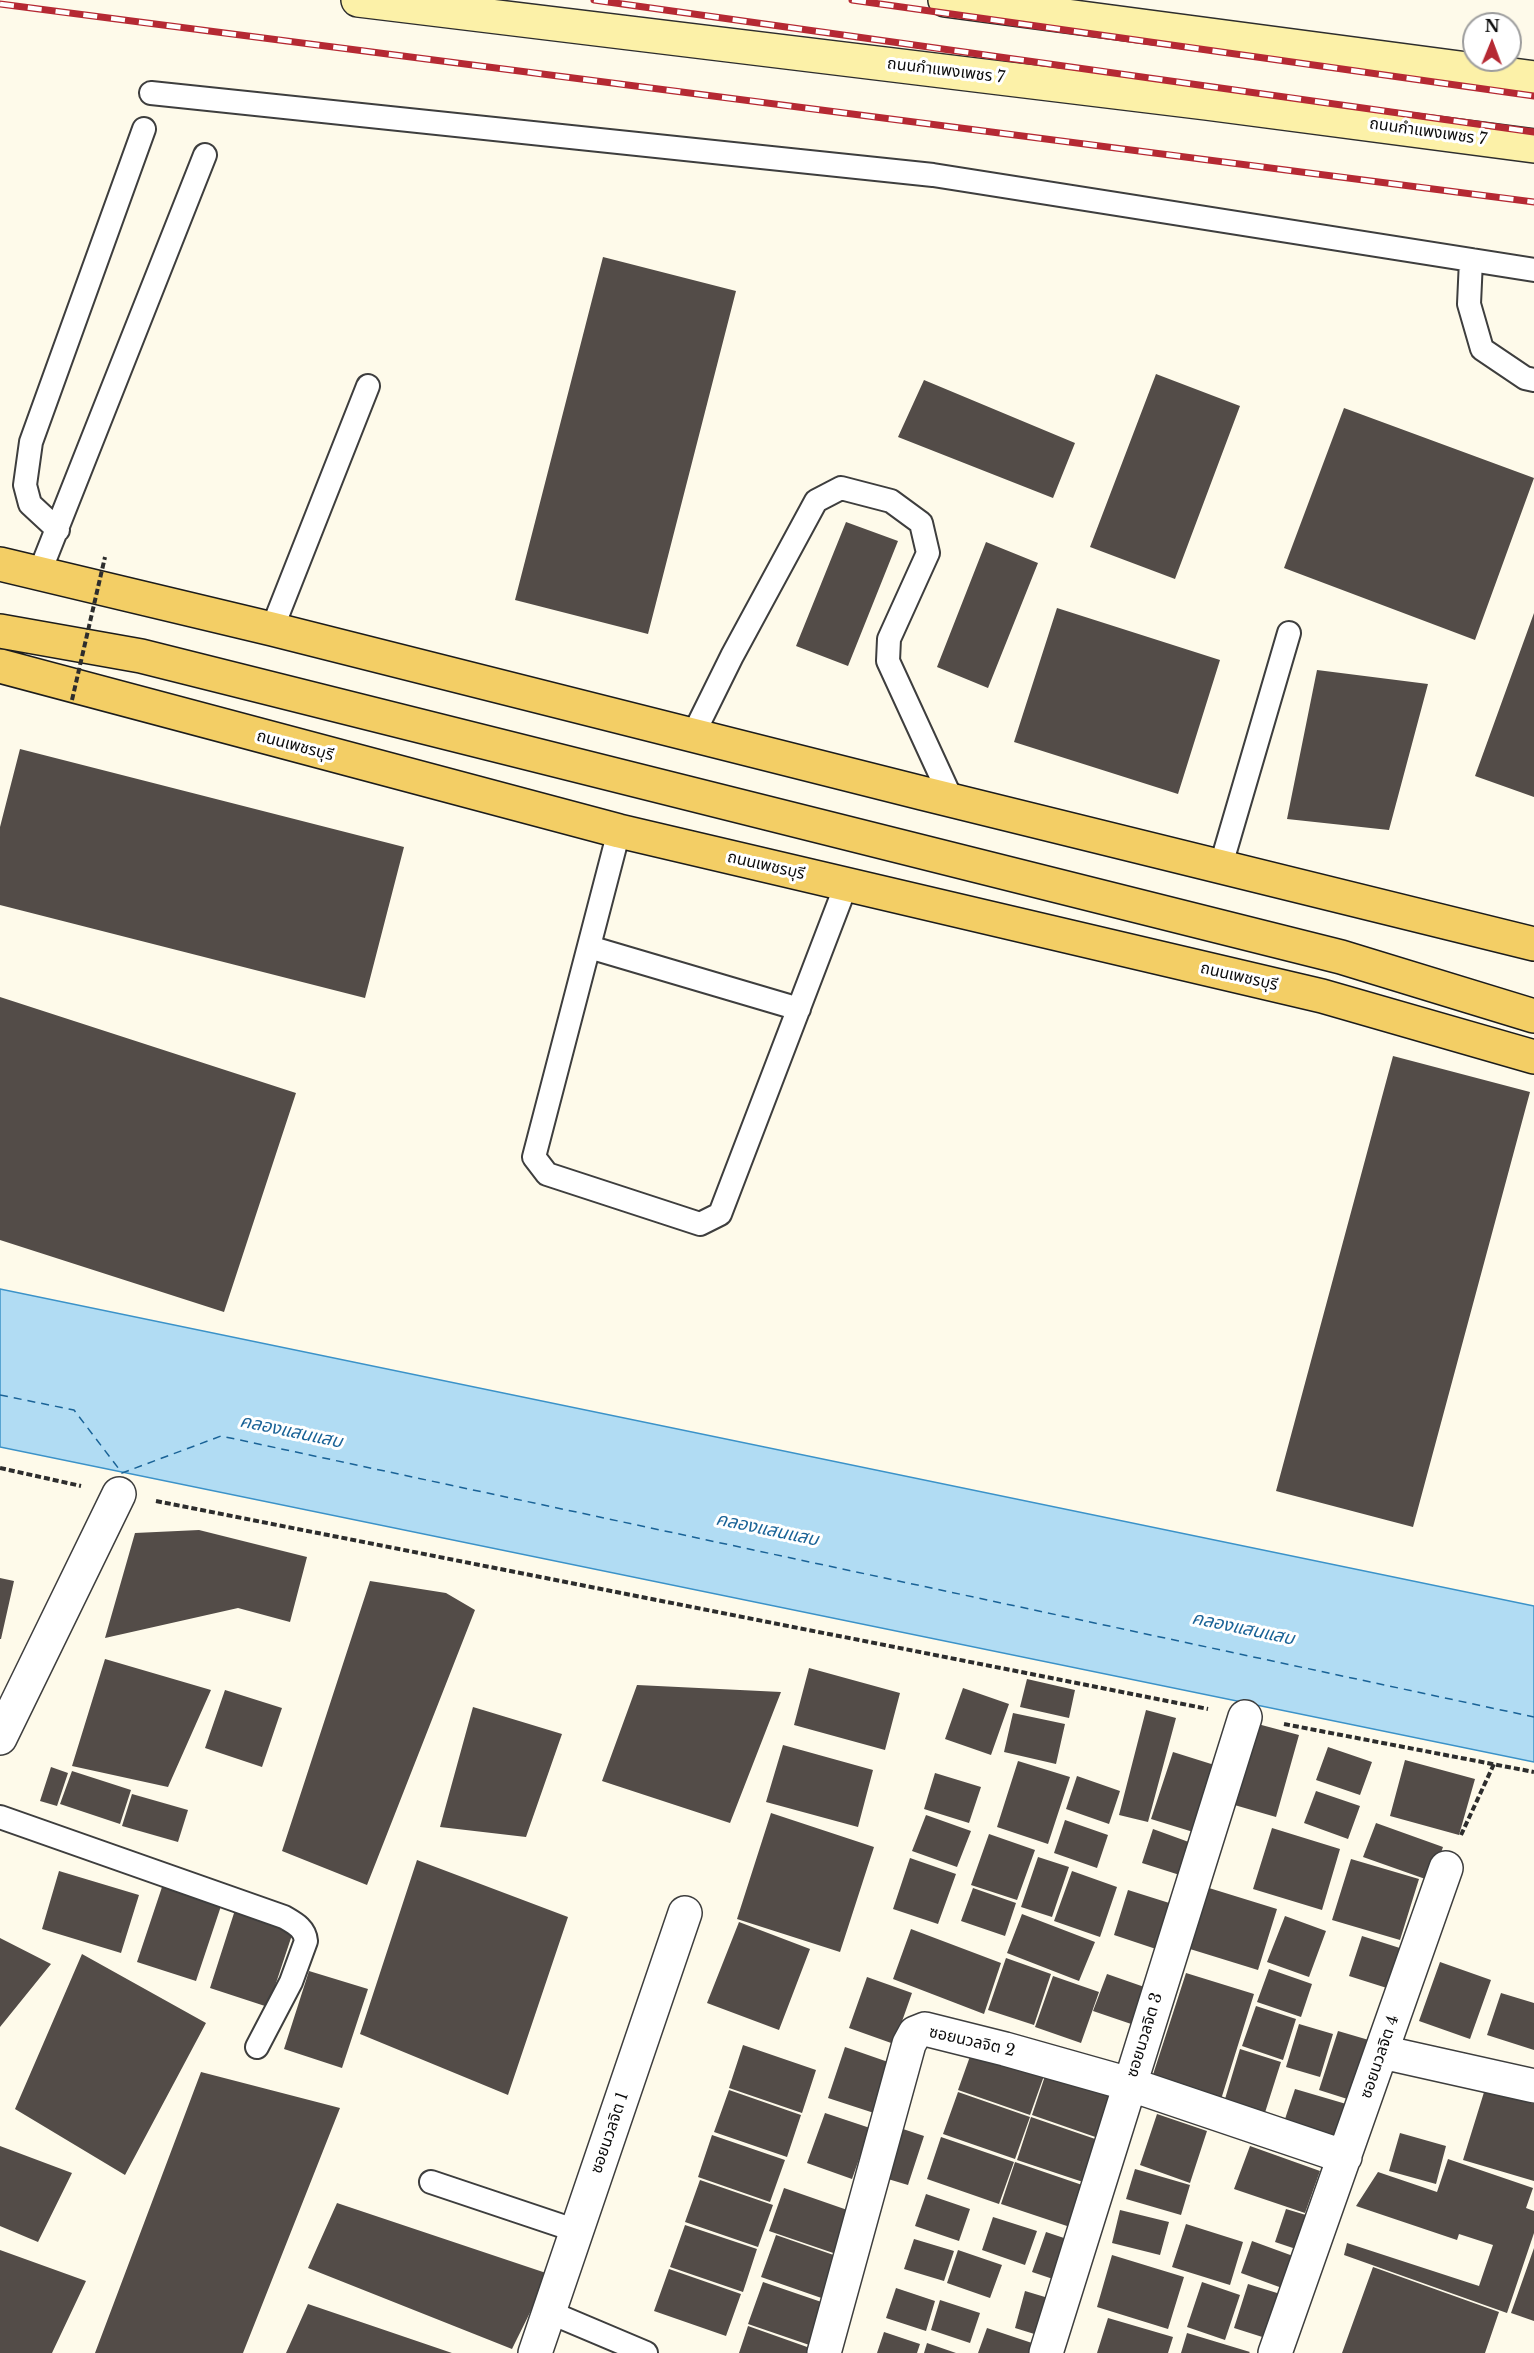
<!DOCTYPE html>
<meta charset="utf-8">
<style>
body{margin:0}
#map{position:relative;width:1534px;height:2353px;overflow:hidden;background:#fefaea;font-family:"Libre Baskerville",serif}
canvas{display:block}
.north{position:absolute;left:1462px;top:12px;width:60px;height:60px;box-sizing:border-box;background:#fff;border:2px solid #9d9d9d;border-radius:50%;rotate:1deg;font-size:16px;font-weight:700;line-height:24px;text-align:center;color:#0b0b0b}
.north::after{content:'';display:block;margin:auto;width:21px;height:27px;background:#b52933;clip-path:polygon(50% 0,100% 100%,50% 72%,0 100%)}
</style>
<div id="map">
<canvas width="1534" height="2353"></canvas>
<div class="north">N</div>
</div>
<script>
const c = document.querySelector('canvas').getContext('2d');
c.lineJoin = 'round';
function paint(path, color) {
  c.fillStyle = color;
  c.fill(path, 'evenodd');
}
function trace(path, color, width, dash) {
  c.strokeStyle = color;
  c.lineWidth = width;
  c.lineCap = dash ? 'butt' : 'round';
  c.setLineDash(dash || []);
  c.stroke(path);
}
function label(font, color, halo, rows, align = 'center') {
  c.font = font + ' "Libre Baskerville","Noto Sans Thai",serif';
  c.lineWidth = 6;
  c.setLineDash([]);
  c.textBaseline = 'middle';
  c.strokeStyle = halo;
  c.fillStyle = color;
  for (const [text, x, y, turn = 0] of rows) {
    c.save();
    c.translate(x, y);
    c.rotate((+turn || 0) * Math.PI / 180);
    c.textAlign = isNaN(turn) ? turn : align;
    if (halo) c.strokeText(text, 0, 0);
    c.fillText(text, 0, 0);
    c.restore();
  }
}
const water = new Path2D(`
 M0 1289 1534 1606V1762L0 1447Z`);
const ferry = new Path2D(`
 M0 1395 74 1410 122 1473 221 1436 1534 1717`);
const building = new Path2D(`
 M603 257 736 291 648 634 515 600Z
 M1156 374 1240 406 1175 579 1090 547Z
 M924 380 1075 443 1053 498 898 437Z
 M1344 408 1534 478 1475 640 1284 568Z
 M846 522 898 541 848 666 796 646Z
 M986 542 1038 563 988 688 937 667Z
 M1057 608 1220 660 1178 794 1014 742Z
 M1534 613V797L1475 776Z
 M1317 670 1428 684 1389 830 1287 819Z
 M20 749 404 847 365 998 0 905V827Z
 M0 997 296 1093 224 1312 0 1240Z
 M1393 1056 1530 1092 1413 1527 1276 1491Z
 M199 1530 307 1557 290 1622 238 1608 105 1638 135 1533Z
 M0 1578 14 1581 1 1639H0Z
 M370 1581 446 1593 475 1610 367 1885 282 1851Z
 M105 1659 211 1690 168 1787 72 1766Z
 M809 1668 900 1693 885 1750 794 1725Z
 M1027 1679 1075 1690 1069 1718 1020 1707Z
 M637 1685 781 1692 730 1823 602 1781Z
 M963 1688 1009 1704 991 1755 945 1739Z
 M225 1690 282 1708 262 1767 205 1748Z
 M473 1707 562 1734 526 1837 440 1827Z
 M1146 1710 1176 1718 1148 1822 1119 1815Z
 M1013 1713 1065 1724 1056 1764 1004 1752Z
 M1254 1723 1299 1735 1276 1817 1231 1804Z
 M783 1745 873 1770 858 1827 766 1802Z
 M1328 1747 1372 1762 1360 1795 1316 1780Z
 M1173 1752 1224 1768 1203 1835 1151 1819Z
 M1405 1760 1475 1779 1459 1835 1390 1816Z
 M1018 1761 1070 1777 1048 1844 997 1827Z
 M51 1767 68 1773 57 1806 40 1801Z
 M72 1771 131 1790 120 1824 60 1804Z
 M935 1773 981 1787 969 1823 924 1809Z
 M1077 1776 1120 1791 1109 1824 1066 1809Z
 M1316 1791 1360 1806 1348 1839 1304 1823Z
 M132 1794 188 1810 178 1842 122 1826Z
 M771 1813 874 1847 840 1952 737 1919Z
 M926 1815 971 1831 957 1867 912 1851Z
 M1065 1820 1108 1835 1097 1868 1054 1853Z
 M1376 1823 1443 1847 1431 1881 1363 1857Z
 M1272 1828 1340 1849 1322 1910 1253 1889Z
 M1153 1829 1197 1845 1186 1877 1142 1863Z
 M989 1834 1035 1850 1017 1900 971 1885Z
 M1038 1857 1069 1867 1052 1917 1021 1907Z
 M910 1858 956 1874 938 1924 893 1909Z
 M1351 1859 1419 1879 1400 1940 1332 1920Z
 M417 1860 568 1917 508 2095 360 2034Z
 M59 1871 139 1895 121 1953 42 1929Z
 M1072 1871 1117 1887 1100 1937 1054 1921Z
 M163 1884 222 1903 196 1981 137 1962Z
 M973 1888 1016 1903 1005 1936 961 1921Z
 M1209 1888 1277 1909 1258 1970 1190 1949Z
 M1128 1890 1182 1907 1168 1953 1114 1935Z
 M235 1910 294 1929 268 2007 210 1988Z
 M1022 1914 1095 1942 1079 1981 1007 1953Z
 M1285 1916 1326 1931 1309 1977 1267 1962Z
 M739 1922 810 1949 779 2030 707 2003Z
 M911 1929 1001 1963 984 2014 893 1979Z
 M1362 1936 1403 1949 1390 1989 1349 1976Z
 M0 1938 51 1964 0 2027Z
 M82 1954 206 2023 125 2175 15 2109Z
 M1006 1958 1051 1974 1034 2025 988 2010Z
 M1440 1962 1491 1980 1470 2039 1419 2021Z
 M1269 1969 1312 1984 1301 2017 1257 2002Z
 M309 1971 368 1989 342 2068 284 2049Z
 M1186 1973 1254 1994 1218 2109 1149 2087Z
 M1107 1974 1153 1990 1140 2027 1093 2011Z
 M1053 1976 1099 1992 1081 2043 1035 2027Z
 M867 1977 912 1993 894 2044 849 2028Z
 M1501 1993 1534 2003V2050L1487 2035Z
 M1256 2006 1296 2019 1283 2060 1242 2046Z
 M1299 2024 1333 2034 1320 2077 1286 2067Z
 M1338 2031 1379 2043 1360 2103 1319 2090Z
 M743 2045 816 2070 802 2113 729 2088Z
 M845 2047 891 2063 874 2113 828 2098Z
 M973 2048 1045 2073 1030 2115 958 2090Z
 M1240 2049 1281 2062 1262 2122 1222 2109Z
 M201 2072 340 2108 243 2353H95Z
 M1046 2073 1119 2098 1104 2140 1032 2115Z
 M1295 2089 1353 2106 1339 2149 1281 2131Z
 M1485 2089 1534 2104V2181L1463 2160Z
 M729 2090 801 2115 787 2157 714 2132Z
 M958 2092 1030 2117 1015 2159 943 2134Z
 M825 2113 870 2128 852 2179 807 2163Z
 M1157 2114 1207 2131 1190 2183 1140 2165Z
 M1031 2117 1104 2142 1089 2184 1017 2160Z
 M894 2126 924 2136 908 2185 878 2176Z
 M1400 2133 1446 2146 1436 2184 1389 2171Z
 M712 2135 785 2160 770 2202 698 2177Z
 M941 2137 1014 2162 999 2204 927 2179Z
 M0 2146 72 2173 38 2242 0 2226Z
 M1250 2146 1320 2171 1305 2213 1234 2189Z
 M1448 2159 1533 2188 1526 2208 1534 2211V2233L1507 2313 1344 2255 1347 2243 1479 2286 1493 2245 1459 2234 1457 2240 1356 2206 1378 2172 1437 2192Z
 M1015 2162 1088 2187 1073 2228 1001 2204Z
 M1135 2169 1190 2185 1181 2215 1126 2199Z
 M700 2180 773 2205 758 2247 685 2222Z
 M784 2188 856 2213 842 2256 769 2231Z
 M926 2194 970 2209 959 2241 915 2226Z
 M337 2203 549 2274 512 2349 308 2268Z
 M1286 2209 1316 2218 1305 2252 1275 2242Z
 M1120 2210 1169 2222 1160 2255 1112 2243Z
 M993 2217 1037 2231 1025 2265 982 2250Z
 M1186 2224 1243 2242 1230 2285 1172 2267Z
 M685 2225 757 2249 743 2292 670 2267Z
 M1046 2232 1073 2241 1059 2281 1032 2272Z
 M776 2235 848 2260 833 2302 761 2277Z
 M914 2239 954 2251 944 2281 904 2269Z
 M1252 2241 1304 2260 1293 2292 1241 2273Z
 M1534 2248V2321L1511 2313Z
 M0 2250 86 2281 52 2353H0Z
 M958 2250 1002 2265 990 2298 947 2283Z
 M1112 2255 1184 2277 1168 2329 1097 2307Z
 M1373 2267 1499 2312 1485 2353H1342Z
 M669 2269 741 2294 726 2336 654 2311Z
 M763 2282 836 2307 821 2349 748 2324Z
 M1202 2282 1240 2295 1225 2340 1187 2327Z
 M1248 2284 1290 2297 1275 2341 1234 2328Z
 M896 2288 935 2301 926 2331 886 2318Z
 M1025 2291 1055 2300 1044 2337 1015 2328Z
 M940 2300 980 2313 970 2343 931 2330Z
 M308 2304 452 2353H286Z
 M1108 2318 1173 2337 1168 2353H1097Z
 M748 2326 824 2353H739Z
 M987 2328 1044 2347 1042 2353H978Z
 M884 2332 920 2344 917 2353H877Z
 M1187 2333 1250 2352 1249 2353H1181Z
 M927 2343 956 2353H924Z`);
const path = new Path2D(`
 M0 1468 81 1486
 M156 1501 1208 1709
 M1284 1724 1534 1772
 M1461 1835 1494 1764`);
const lane = new Path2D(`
 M151 93 933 175 1534 270
 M1471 260 1469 304 1482 349 1525 378 1534 380
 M58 530 30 504 25 485 31 442 144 129
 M39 574 205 155
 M272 629 368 386
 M693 735 732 656 816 501 841 488 891 501 921 523 928 553 889 639 888 661 952 800
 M619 831 534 1157 547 1174 700 1224 720 1214 846 885
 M1221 865 1289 633
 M589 947 799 1009
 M0 1817 284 1917C294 1923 305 1928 306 1941L291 1982 257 2047
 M431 2182 577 2231
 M549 2312 646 2353`);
const street = new Path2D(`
 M0 1738 119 1494
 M1382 2052 1534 2086
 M535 2353 685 1913
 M824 2353 909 2044 915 2033 925 2029 1005 2049 1129 2084 1345 2157
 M1046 2353 1245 1717
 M1275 2353 1446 1868`);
const secondary = new Path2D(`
 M358 0 1206 103 1534 146
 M945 0 1534 78`);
const primary = new Path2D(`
 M0 564 272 629 922 793 1534 944
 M0 631 141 656 1341 957 1534 1016
 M0 666 619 831 1322 996 1534 1057`);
const rail = new Path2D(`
 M594 0 1534 132
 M852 0 1534 96
 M0 4 1534 202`);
const pathBridge = new Path2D(`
 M72 700 105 557`);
const streetNames = [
 ["ถนนกำแพงเพชร 7",946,71,7],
 ["ถนนกำแพงเพชร 7",1428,132,8],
 ["ถนนเพชรบุรี",295,746,15],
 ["ถนนเพชรบุรี",766,866,13],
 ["ถนนเพชรบุรี",1239,977,13],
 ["ซอยนวลจิต 3",1145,2035,-73],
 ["ซอยนวลจิต 2",972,2042,13],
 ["ซอยนวลจิต 4",1380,2057,-71],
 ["ซอยนวลจิต 1",610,2133,-71]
];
const waterNames = [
 ["คลองแสนแสบ",291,1432,12],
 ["คลองแสนแสบ",767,1530,12],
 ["คลองแสนแสบ",1243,1629,12]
];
paint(water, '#b1dcf3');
trace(water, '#3b92c8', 1.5);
trace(ferry, '#1a6397', 1.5, [8, 6]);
paint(building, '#534c48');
trace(lane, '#3e3e3e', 26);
trace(street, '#3e3e3e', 36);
trace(secondary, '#2d2d2d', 36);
trace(primary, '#1c1c1c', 36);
trace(path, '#2d2d2d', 4, [6, 3]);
trace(lane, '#fff', 22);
trace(street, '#fff', 33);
trace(secondary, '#fcf1a8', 33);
trace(primary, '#f3ce65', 33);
trace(rail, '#b52933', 7);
trace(rail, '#fff', 4.5, [14]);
trace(pathBridge, '#2d2d2d', 4, [6, 3]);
label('16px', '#0b0b0b', '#fff', streetNames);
label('italic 18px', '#1a6397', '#fff', waterNames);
</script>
